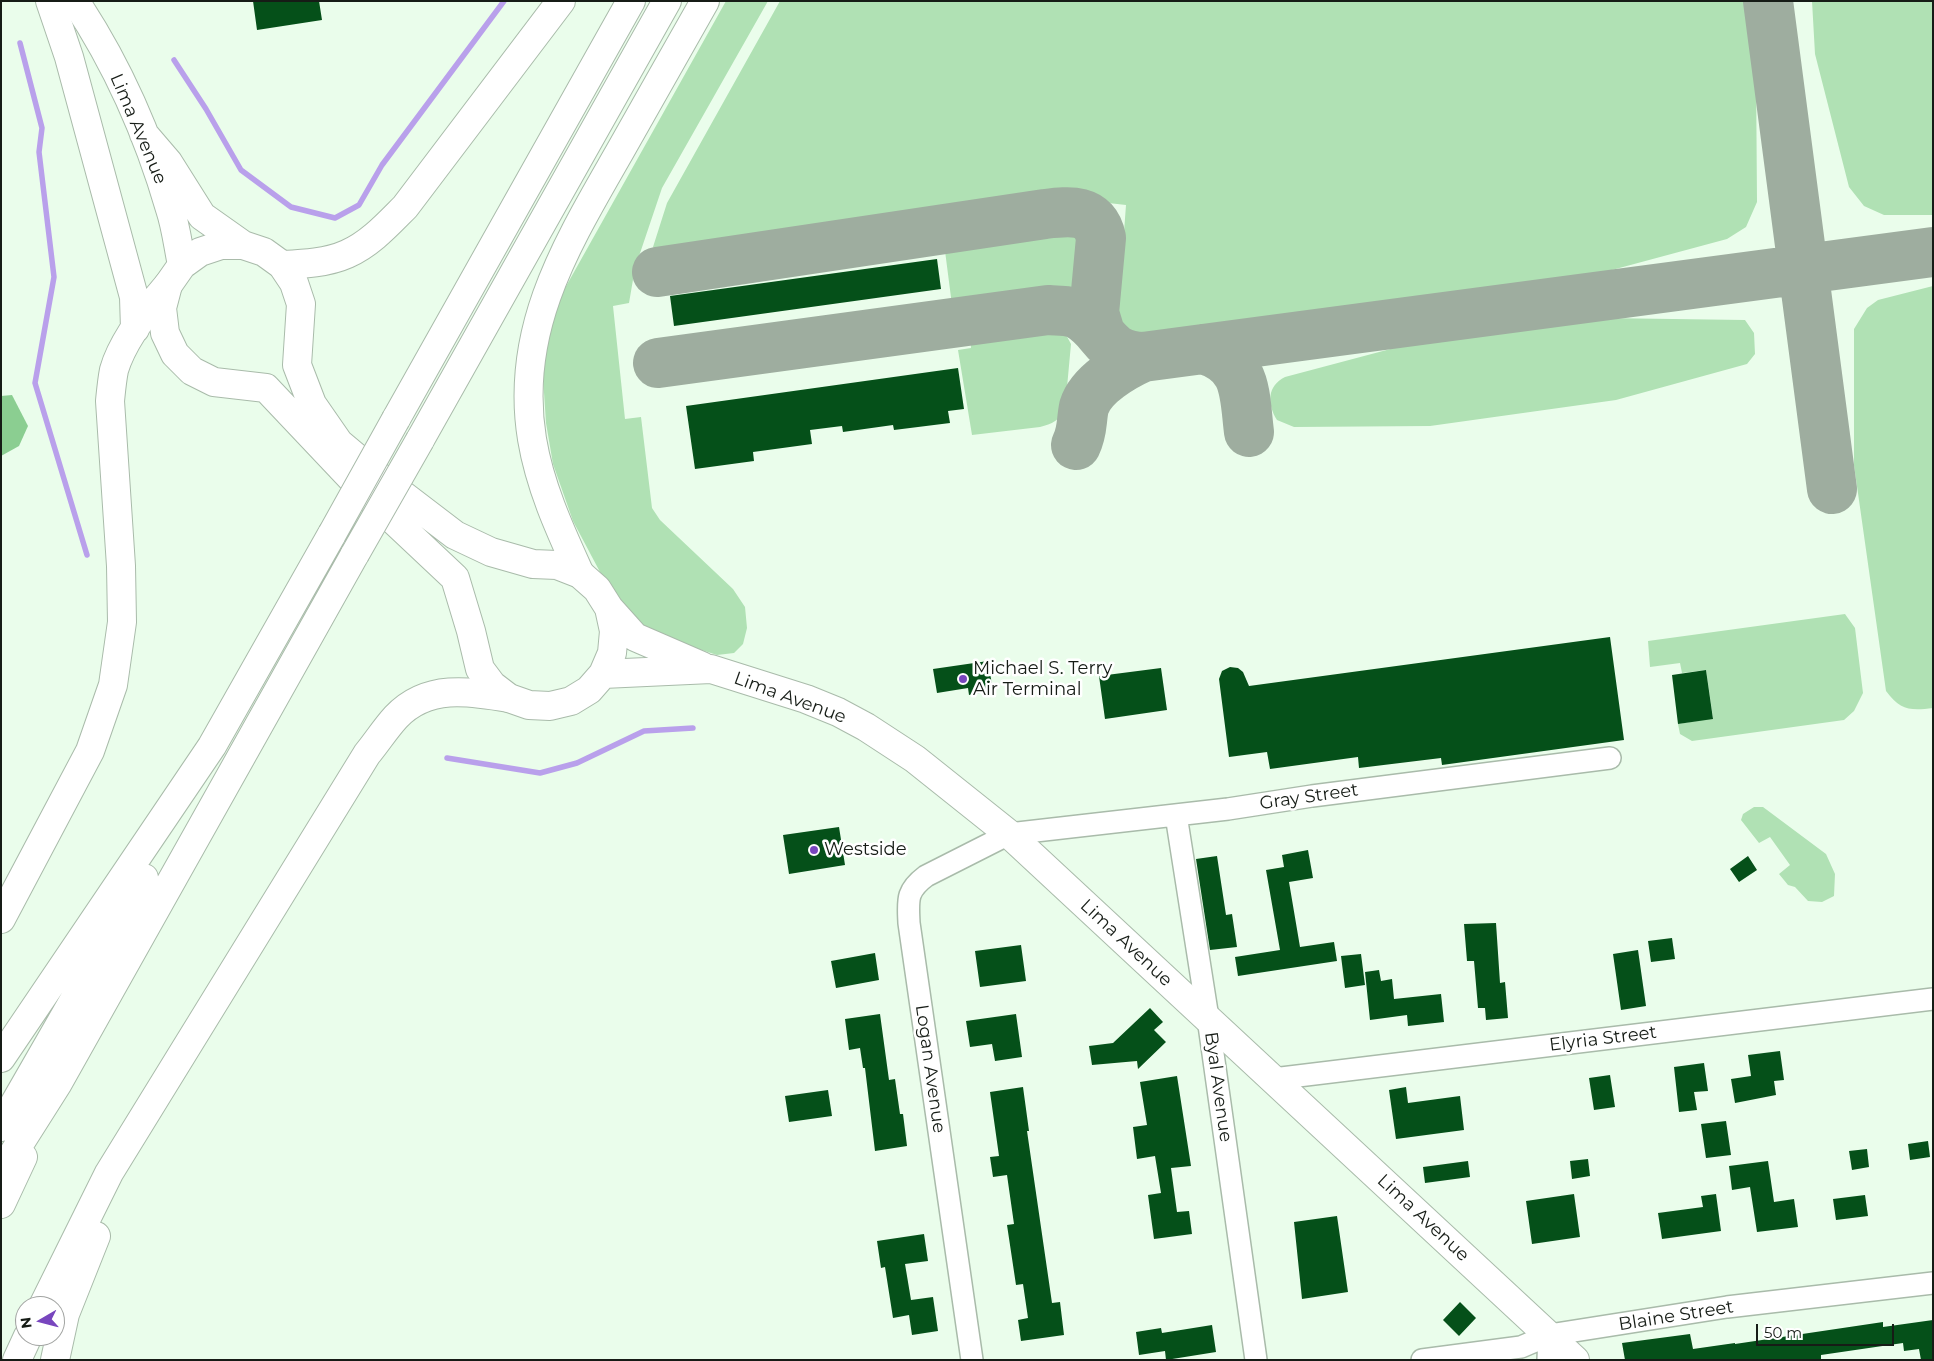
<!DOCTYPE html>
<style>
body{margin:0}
#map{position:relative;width:1934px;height:1361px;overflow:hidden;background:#eafdeb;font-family:Montserrat,sans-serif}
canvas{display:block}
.frame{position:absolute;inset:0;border:2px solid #161c16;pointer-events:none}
.north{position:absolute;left:15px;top:1296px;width:50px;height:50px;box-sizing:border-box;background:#fff;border:1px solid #a2a4a2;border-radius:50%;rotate:262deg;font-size:14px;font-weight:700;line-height:20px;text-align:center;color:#161c16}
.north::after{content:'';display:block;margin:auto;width:18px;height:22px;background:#7846be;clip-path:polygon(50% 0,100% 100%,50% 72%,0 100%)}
.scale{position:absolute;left:1756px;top:1324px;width:138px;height:22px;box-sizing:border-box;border:2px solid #161c16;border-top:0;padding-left:6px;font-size:15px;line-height:18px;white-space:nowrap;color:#161c16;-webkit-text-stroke:4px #fff;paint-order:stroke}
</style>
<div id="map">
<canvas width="1934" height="1361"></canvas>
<div class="frame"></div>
<div class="north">N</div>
<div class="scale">50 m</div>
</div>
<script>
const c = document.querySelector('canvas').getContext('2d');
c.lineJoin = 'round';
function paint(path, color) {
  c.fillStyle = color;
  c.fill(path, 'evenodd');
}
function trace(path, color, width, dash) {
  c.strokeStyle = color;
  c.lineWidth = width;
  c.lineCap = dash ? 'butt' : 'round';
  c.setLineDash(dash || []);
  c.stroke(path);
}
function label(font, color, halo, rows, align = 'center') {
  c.font = font + ' Montserrat,sans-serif';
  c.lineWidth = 5;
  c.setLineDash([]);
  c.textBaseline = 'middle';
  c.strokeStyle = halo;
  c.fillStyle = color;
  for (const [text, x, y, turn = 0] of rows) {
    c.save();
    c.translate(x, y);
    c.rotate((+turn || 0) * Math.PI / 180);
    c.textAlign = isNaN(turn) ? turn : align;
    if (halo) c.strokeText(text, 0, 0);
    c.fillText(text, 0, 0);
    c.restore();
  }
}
const green = new Path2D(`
 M726 1H768L662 188 635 268 629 303 613 306 625 419 641 417 652 508 660 520 733 589 745 607 747 628 743 644 734 653 717 655 653 634 635 623 609 589 573 521 553 464 546 423 543 377 547 339 560 297Z
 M780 1H1747L1756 68 1757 202 1746 227 1727 239 1597 274 1136 338 1126 330 1118 313 1126 205 1073 199 666 254 657 251 653 247 667 203Z
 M1812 1H1933V215H1884L1864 206 1849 187 1815 54Z
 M1072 225 1079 227C1084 235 1080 272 1077 282 1075 288 1070 293 1065 298L953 313 944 243Z
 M1933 286V708C1910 711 1900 710 1886 691L1854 465V329L1867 308 1878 300Z
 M1601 318 1745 320 1754 333 1755 354 1747 364 1616 400 1430 426 1294 427 1277 420C1267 404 1267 386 1285 377L1413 343Z
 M1054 325 1064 331 1071 344 1065 409C1060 420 1052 424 1040 427L972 435 958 350 971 348 970 336Z
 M1845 614 1855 628 1863 693 1854 711 1844 720 1692 741 1680 734 1678 724 1713 718 1706 670 1682 673 1680 663 1650 667 1648 641Z
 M1754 807H1763L1826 854 1835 874 1834 896 1822 902 1808 901 1795 887 1788 885 1779 874 1790 865 1770 837 1759 843 1741 820 1743 814Z`);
const forest = new Path2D(`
 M12 395 28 426 19 446 1 456V396Z`);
const stream = new Path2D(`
 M20 43 42 128 39 152 54 277 35 383 87 555
 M174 60 206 109 241 170 291 207 335 218 359 205 382 165 504 1
 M447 758 540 773 577 763 644 731 693 728`);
const taxiway = new Path2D(`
 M1768 1 1832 489
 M657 272 1045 214C1070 211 1095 208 1101 238L1094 313 1100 333
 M1203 349C1248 363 1244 392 1249 432
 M658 363 1048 310C1058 311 1070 310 1079 315 1107 331 1103 355 1143 357L1933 252
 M1076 445C1083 431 1081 421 1084 407 1091 384 1123 366 1143 357`);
const building = new Path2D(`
 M253 1H319L322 20 257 30Z
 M937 259 941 289 674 326 670 296Z
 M958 368 964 409 948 411 950 423 894 430 893 425 843 432 842 426 810 430 812 444 753 452 754 461 695 469 686 406Z
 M1610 637 1624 740 1442 765 1441 758 1359 768 1358 757 1270 769 1267 752 1229 757 1219 679 1222 671 1230 667 1238 668 1243 672 1249 686Z
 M988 661 993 691 969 695 968 688 937 693 933 669Z
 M1161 668 1167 710 1105 719 1099 676Z
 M1706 670 1713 719 1678 724 1672 675Z
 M839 827 845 865 789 874 783 835Z
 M1308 850 1313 878 1289 882 1300 947 1334 942 1337 961 1238 976 1235 957 1280 950 1266 870 1284 867 1282 855Z
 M1217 856 1226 915 1232 914 1237 947 1210 950 1196 859Z
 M1748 856 1757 870 1739 882 1730 869Z
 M1496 923 1500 983 1505 982 1508 1018 1486 1020 1485 1008H1478L1474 961H1467L1464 924Z
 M1672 938 1675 959 1651 962 1648 941Z
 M1021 945 1026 981 980 987 975 951Z
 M1638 950 1646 1006 1621 1010 1613 954Z
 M875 953 879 980 836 988 831 961Z
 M1361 954 1365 985 1345 988 1341 956Z
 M1379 970 1381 981 1392 979 1394 999 1441 994 1444 1022 1408 1026 1407 1015 1370 1020 1365 972Z
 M1150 1008 1163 1022 1154 1030 1166 1042 1138 1069 1137 1061 1092 1065 1089 1046 1113 1043Z
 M880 1014 889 1080 895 1079 900 1114H903L907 1146 875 1151 865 1068H863L860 1048 849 1050 845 1019Z
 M1016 1014 1022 1057 995 1061 992 1044 970 1047 966 1021Z
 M1780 1051 1784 1080 1774 1081 1776 1095 1735 1103 1731 1079 1751 1076 1748 1055Z
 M1704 1063 1708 1091 1694 1092 1697 1110 1679 1112 1674 1067Z
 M1610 1075 1615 1107 1594 1110 1589 1078Z
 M1177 1076 1191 1166 1171 1168 1177 1212 1189 1211 1192 1234 1154 1239 1148 1195 1161 1193 1155 1156 1137 1159 1133 1127 1147 1125 1140 1082Z
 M1023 1087 1029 1131H1027L1052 1303 1060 1302 1064 1335 1021 1341 1018 1320 1028 1318 1023 1284 1016 1285 1007 1225 1014 1224 1007 1175 993 1177 990 1157 999 1156 990 1092Z
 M1406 1087 1408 1103 1460 1096 1464 1130 1396 1139 1389 1090Z
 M828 1090 832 1116 789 1122 785 1096Z
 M1726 1121 1731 1155 1706 1158 1701 1124Z
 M1928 1141 1930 1157 1910 1160 1908 1144Z
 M1867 1149 1869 1167 1852 1170 1849 1151Z
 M1588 1159 1590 1176 1572 1179 1570 1161Z
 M1468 1161 1470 1177 1425 1183 1423 1167Z
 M1768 1161 1774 1202 1794 1199 1798 1227 1757 1232 1750 1187 1732 1190 1729 1166Z
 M1574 1194 1580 1237 1532 1244 1526 1201Z
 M1716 1194 1721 1231 1662 1239 1658 1213 1703 1207 1701 1196Z
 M1865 1195 1868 1216 1836 1220 1833 1199Z
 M1337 1216 1348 1292 1302 1299 1294 1222Z
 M924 1234 928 1261 905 1264 911 1300 933 1297 938 1331 912 1335 909 1315 893 1318 885 1267 881 1268 877 1241Z
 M1460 1302 1476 1318 1459 1336 1443 1320Z
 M1933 1320V1360H1921L1919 1349 1904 1351 1903 1343 1821 1355V1360H1625L1622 1343 1690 1334 1693 1349 1735 1343V1344L1883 1322V1327Z
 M1212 1325 1216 1352 1166 1360 1165 1351 1139 1355 1136 1332 1161 1328 1162 1333Z`);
const street = new Path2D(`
 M1176 815 1208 1018 1256 1360
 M1273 1079 1933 999
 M972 1360 909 923C908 900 906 891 926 876L1009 834 1228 809 1312 796 1610 758
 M1422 1360 1521 1347 1549 1335 1727 1307 1933 1283
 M1548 1360 1549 1335`);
const secondary = new Path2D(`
 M75 1C117 64 149 137 170 209 176 227 178 246 182 265
 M144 134 168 162 202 216 243 245 264 252 282 265 294 283 301 304 297 365 312 404 339 443 383 480 455 535 491 552 533 564 557 565 580 574 597 589 609 608 614 631 612 653 603 674 589 690 571 701 550 706 529 705 509 698 492 685 480 669 471 631 455 578 370 498 266 388 214 382 192 371 175 354 165 333 162 308 168 285 182 265 200 252 221 245H243
 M609 608 635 637 702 666
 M603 674 711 669 806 699 838 712 866 727 915 759 1009 834 1575 1360`);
const highway = new Path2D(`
 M50 1 69 57 134 297 135 329
 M282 265C303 264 327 263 347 254 370 244 388 224 405 207L561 1
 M396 419 631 1
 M420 440 667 1
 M580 574C560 530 540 487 532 439 514 329 567 244 619 153 648 102 676 52 705 1
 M1 919 90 751 113 685 122 622 121 566 110 401C111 391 112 380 114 370 122 342 149 307 168 285
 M1 1058 212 746 332 534
 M1 1127 144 878
 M1 1173 58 1083 355 554
 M1 1204 23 1157
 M43 1306 109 1173 367 754C377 742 385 729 396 717 427 684 469 691 509 698
 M17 1360 28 1336
 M55 1360 65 1314 96 1236`);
const highwayBridge = new Path2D(`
 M332 534 396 419
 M355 554 420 440`);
const markers = [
 [963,679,5,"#7846be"],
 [814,850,5,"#7846be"]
];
const streetNames = [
 ["Lima Avenue",138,129,67],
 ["Lima Avenue",790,698,20],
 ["Gray Street",1309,797,-8],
 ["Lima Avenue",1126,943,43],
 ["Elyria Street",1603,1039,-7],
 ["Logan Avenue",930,1069,82],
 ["Byal Avenue",1218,1087,82],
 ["Lima Avenue",1423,1218,43],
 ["Blaine Street",1676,1316,-9]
];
const poiNames = [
 ["Michael S. Terry",973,669],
 ["Air Terminal",973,690],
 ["Westside",824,850]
];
paint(green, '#b0e1b4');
paint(forest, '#8bce91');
trace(stream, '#b9a0eb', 5.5);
trace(taxiway, '#9ead9f', 50);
paint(building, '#055019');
trace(street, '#a9bbaa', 24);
trace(secondary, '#a9bbaa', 30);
trace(highway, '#a9bbaa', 30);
trace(street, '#fff', 21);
trace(secondary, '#fff', 28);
trace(highway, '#fff', 28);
trace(highwayBridge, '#a9bbaa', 30, []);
trace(highwayBridge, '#fff', 28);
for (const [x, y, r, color] of markers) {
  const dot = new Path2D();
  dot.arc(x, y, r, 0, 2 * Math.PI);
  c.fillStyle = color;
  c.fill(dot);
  trace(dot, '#fff', 2);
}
label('18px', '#161c16', '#fff', streetNames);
label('18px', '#161c16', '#fff', poiNames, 'left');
</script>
